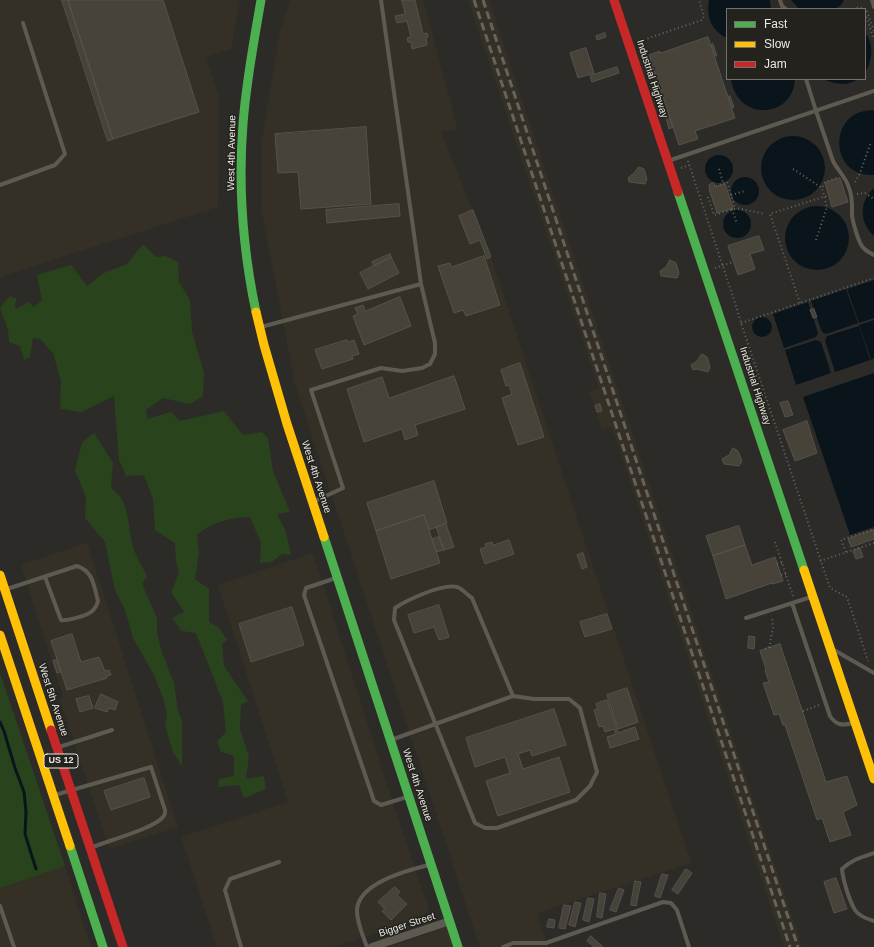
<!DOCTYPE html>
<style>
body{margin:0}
#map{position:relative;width:874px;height:947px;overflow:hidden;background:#2c2b28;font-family:Arial,sans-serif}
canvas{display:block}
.legend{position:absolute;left:726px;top:8px;width:140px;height:72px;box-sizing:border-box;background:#24221c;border:1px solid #73726c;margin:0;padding:5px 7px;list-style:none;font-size:12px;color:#eae9e5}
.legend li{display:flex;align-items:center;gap:8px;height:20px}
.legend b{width:20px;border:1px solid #73726c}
</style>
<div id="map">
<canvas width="874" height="947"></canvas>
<ul class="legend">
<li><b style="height:5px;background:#4caf50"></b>Fast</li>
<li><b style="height:5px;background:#ffc107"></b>Slow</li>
<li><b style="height:5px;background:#c62828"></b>Jam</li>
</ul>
</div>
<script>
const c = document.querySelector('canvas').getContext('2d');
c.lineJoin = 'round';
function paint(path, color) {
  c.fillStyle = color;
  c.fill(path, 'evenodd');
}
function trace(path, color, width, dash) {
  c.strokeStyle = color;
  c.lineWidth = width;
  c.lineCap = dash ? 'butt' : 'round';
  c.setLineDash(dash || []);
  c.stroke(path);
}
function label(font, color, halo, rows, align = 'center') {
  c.font = font + ' Arial,sans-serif';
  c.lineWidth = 3;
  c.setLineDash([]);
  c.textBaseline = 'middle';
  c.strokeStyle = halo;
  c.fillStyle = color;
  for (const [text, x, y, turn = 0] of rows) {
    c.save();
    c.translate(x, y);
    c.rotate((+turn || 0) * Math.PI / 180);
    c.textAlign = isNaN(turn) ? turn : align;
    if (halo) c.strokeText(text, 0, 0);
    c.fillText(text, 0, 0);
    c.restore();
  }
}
const built = new Path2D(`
 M0 0H240L231 49 206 57 219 96 218 207 0 277Z
 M290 0H423L458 130 441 131 491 257 691 863 537 913 548 947H480L295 384 262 213V140L280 31Z
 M468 0H489L802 947H784L612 427 602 430 589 392 599 388Z
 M87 543 178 827 109 849 60 699 63 697 21 565Z
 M313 553 397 815 429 909 422 919 333 947H217L181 837 288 802 218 585Z
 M65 866 91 947H0V888Z
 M448 926 454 947H391Z`);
const green = new Path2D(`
 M143 244 156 257 165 256 178 262 179 282 190 300 192 332 204 373 203 396 190 404 163 398 146 410 147 419 171 412 180 421 224 411 243 435 262 432 268 438 273 471 290 512 277 514 286 532 291 555 282 554 272 562 260 563 261 543 250 517C228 518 217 521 197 534L199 553 195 579 209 589V622L219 628 227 640 222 644 224 666 248 701 241 705 240 730 249 756 246 779 264 776 266 789 244 798 239 785 218 787 219 779 234 776V756L221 752 217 742 226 732 223 702 196 633 182 631 172 618 184 612 171 592 179 573 176 561 175 543 155 530 153 499 144 475 126 476 119 460 114 396 81 412 60 409 61 381 53 353 40 339 33 338 30 357 24 360 20 346 9 342 8 330 0 308 10 296 17 299 15 304 16 309 28 302 34 307 42 300 37 275 71 265 87 286 104 273 127 264Z
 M94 433 113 463 111 485 112 489C131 501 127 528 133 547 136 557 142 566 147 576L142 584 157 618V632L161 650 174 683 178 711 182 720V766L173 752 165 726 167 715 164 701 154 675 133 638 125 610 115 590 105 542 85 518 86 497 75 470 82 442Z
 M0 673 65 866 0 888Z`);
const water = new Path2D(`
 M709 0H770L771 9H727V38C711 31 706 16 709 0Z
 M791 0H844L841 5 835 9H799Z
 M865 32C874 44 873 60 865 73Z
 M731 79H795C794 117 738 124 731 79Z
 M823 79H858C847 87 834 84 823 79Z
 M872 110 874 111V175C867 175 859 174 853 170 835 158 835 130 851 117 857 112 864 111 872 110Z
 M761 168a32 32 0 1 1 64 0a32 32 0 1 1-64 0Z
 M705 169a14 14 0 1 1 28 0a14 14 0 1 1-28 0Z
 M731 191a14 14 0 1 1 28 0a14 14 0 1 1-28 0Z
 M874 188V236C859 223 859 201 874 188Z
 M785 238a32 32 0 1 1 64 0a32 32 0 1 1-64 0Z
 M723 224a14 14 0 1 1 28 0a14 14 0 1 1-28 0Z
 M874 280V318L859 323 847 289Z
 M846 289 858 323 826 334 822 332 811 301Z
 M808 302 818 333 816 337 784 348 773 314Z
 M752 327a10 10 0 1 1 20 0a10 10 0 1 1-20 0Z
 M874 320V358L871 360 859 325Z
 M859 326 870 360 835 372 825 341 827 336Z
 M816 340 821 342 831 373 796 385 785 350Z
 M874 373V527L850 535 803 397Z`);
const stream = new Path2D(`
 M0 722 4 731 15 768 24 792 26 812 25 834 36 869`);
const building = new Path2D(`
 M62 0H68L113 139 108 141Z
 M68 0H163L199 112 113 139Z
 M402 0H415L423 34 427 33 428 37 426 38 427 45 412 49 411 42H408L407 38 411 37 407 21 397 23 395 16 405 14Z
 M605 33 606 37 597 40 596 36Z
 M708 37 735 118 695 131 698 139 679 145 649 55 660 51V53Z
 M713 44 717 56H715L711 45Z
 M586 48 594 73 578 78 570 53Z
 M652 65 656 76 652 77 648 66Z
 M617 67 619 73 592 82 590 76Z
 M730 96 734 107 732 108 728 97Z
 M669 116 673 127 669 129 666 118Z
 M366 127 371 204 301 209 298 172 278 173 275 134Z
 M639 167 644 169 647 179 645 184 629 182 628 178 634 173Z
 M840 178 848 202 832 207 825 183Z
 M714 183 715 187 725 184 733 208 717 213 709 189H710L709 185Z
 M399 204 400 216 327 223 326 210Z
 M473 210 491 257 487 259 480 240 470 244 459 216Z
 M759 236 764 250 750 254 755 269 738 275 728 246Z
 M390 254 391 257 374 266 372 262Z
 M484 256 500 305 466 316 463 310 454 313 438 266 450 263 451 267Z
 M391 257 399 273 368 289 360 273Z
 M670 260 676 263 679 273 677 278 661 276 660 271 666 267Z
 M400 297 411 326 364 345 353 316 358 314 355 308 363 305 365 311Z
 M814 309 817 317 813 318 810 310Z
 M347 340 348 342 354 340 359 354 352 356 353 359 322 369 315 350Z
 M702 354 707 357 710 367 708 372 697 369 693 370 691 365 697 361Z
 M520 363 544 437 518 445 502 398 512 394 509 385 506 386 501 370Z
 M454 376 465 409 415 425 418 435 405 440 402 429 364 442 347 389 382 377 389 398Z
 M788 401 793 415 785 417 780 403Z
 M600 404 602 411 597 412 595 406Z
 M807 421 817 453 795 461 783 430Z
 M733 448 738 451 742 461 739 466 724 464 722 459 729 455Z
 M434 481 447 523 429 530 424 515 376 531 367 503Z
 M424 515 440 563 391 579 376 531Z
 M446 524 454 547 444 550 436 527Z
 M739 526 745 545 713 556 706 536Z
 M874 530V539L851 547 848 539Z
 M439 537 444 550 436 552 432 539Z
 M509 540 514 554 485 564 480 549 486 547 485 544 492 542 493 545Z
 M745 545 752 565 775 557 783 581 772 584V583L726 599 713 556Z
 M860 548 863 557 856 559 853 551Z
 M583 553 587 567 582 569 577 555Z
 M439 605 449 637 439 640 434 627 414 633 408 615Z
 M292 607 304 645 251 662 239 624Z
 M607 614 612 629 585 637 580 622Z
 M72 634 81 662 99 657 105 671 109 670 111 675 106 676 107 678 67 690 51 641Z
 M749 636 755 637 754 649 748 648Z
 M780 644 826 782 847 776 857 805 843 812 851 835 830 842 822 818 817 820 785 725H783L779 714 774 715 763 683 769 682 765 670 766 669 760 651Z
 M57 660 61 672 57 673 53 661Z
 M627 688 638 722 618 729 607 695Z
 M101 694 118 702 115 710 109 708 107 712 95 708Z
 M89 696 93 708 80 712 76 699Z
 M607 700 618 733 635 727 639 739 610 748 607 737 616 734 614 729 605 732 603 726 599 727 594 710 598 709 596 704Z
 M554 709 566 745 532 756 530 750 518 754 523 769 559 757 570 792 498 816 486 781 510 773 505 757 475 767 466 738Z
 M144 778 150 797 111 810 104 791Z
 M686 869 692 873 678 894 672 890Z
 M662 874 668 875 660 898 655 896Z
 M836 878 847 909 834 913 824 882Z
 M635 881 641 882 636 906 631 905Z
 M395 887 400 892 397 895 407 904 391 920 382 911 385 909 378 902Z
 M619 888 624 890 616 912 610 910Z
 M600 893 606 894 602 918 597 917Z
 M588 898 594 899 589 922 583 920Z
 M575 902 581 903 575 927 569 925Z
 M564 905 571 906 565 929 559 928Z
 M549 919 555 920 554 928 547 927Z
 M591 936 603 947H594L587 941Z`);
const path = new Path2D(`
 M853 9 860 7 864 9
 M867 11 874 31
 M865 13 874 40
 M640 41 702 20 704 16 699 0
 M688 161 737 309 741 323 830 588 847 597 868 661
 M681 168 690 165
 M719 169 723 183
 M793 169 822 188
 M855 182 860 173 871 142
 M716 186 727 182 735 208
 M857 194 865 193 874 199
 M731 195 745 191
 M708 197 714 215 737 208 765 214
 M732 209 737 224
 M816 240 827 207 822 188 825 182 837 178
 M715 268 733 262
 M800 303 770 214 829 195
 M741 323 874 278
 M775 542 793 596
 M846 552 841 540 874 529
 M820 561 874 543
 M777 564 782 563
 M781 575 786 574
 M770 648V643L773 628 772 617
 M765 649 770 647
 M803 711 819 705`);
const lane = new Path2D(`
 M381 0 421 284
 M780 0 782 6 786 9
 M872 0 874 7
 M806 79 816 111 833 161C838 171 846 177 849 188 853 198 852 205 852 216 853 222 858 241 862 246 864 250 870 253 874 255
 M668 161 874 91
 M0 185 55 165 65 154 23 23
 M261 327 421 284 435 343V354L430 364 422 368 402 371 381 368 311 390 343 488 313 502
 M336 578 306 588 304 595 374 801 381 805 407 797
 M7 589 77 566C93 571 94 586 98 601 97 605 95 609 91 612 86 616 67 621 61 620L45 577
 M792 603 830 716C836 725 842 726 853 723
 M746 618 811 597
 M834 650 874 673
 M391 740 513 696 534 699H569L580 708 597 772 590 786 576 800 497 828H485L475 823 394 620 395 608C407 600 443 583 457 587 462 588 467 595 472 598L513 696
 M59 747 112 730
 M55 795 151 767 165 810C165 814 165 814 163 817 155 828 107 841 93 847
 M874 853C862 857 851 860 842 869 843 880 849 900 855 910 859 916 867 919 874 921
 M0 906 14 947
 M241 947 225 890 230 879 279 862
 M367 947C363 936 357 923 357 911 357 883 408 870 429 865
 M503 947 513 943H546L663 902 671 903 677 910 689 947`);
const street = new Path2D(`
 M372 947 450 921`);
const fast = new Path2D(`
 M678 192 804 570
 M256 312C243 250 238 186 243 124 246 82 254 41 261 0
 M324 537 458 947
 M70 846 103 947`);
const slow = new Path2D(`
 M256 312 264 345 287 424 324 537
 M804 570 874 779
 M0 575 51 730
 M0 635 70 846`);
const jam = new Path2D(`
 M614 0 678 192
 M51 730 123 947`);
const rail = new Path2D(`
 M474 0 790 947
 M483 0 798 947`);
const shields = [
 [61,761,34]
];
const shieldNames = [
 ["US 12",61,761]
];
const streetNames = [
 ["Industrial Highway",652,79,72],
 ["West 4th Avenue",232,153,-89],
 ["Industrial Highway",755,386,72],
 ["West 4th Avenue",316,477,72],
 ["West 5th Avenue",53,700,72],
 ["West 4th Avenue",417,785,72],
 ["Bigger Street",407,925,-18]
];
paint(built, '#353025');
paint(green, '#29441c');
paint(water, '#0a151b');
trace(stream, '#0a151b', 3);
paint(building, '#474339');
trace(building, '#53524f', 1);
trace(path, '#69665f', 2, [1, 3]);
trace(lane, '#5f5a51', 4);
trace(street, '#5f5a51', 8);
trace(fast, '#4caf50', 9);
trace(slow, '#ffc107', 9);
trace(jam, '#c62828', 9);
trace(rail, '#66635e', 3, [8, 4]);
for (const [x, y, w] of shields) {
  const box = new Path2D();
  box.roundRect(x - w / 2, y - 7, w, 14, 3);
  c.fillStyle = '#24221c';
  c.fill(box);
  trace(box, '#eae9e5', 1);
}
label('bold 9px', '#eae9e5', null, shieldNames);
label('10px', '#eae9e5', '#24221c', streetNames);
</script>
